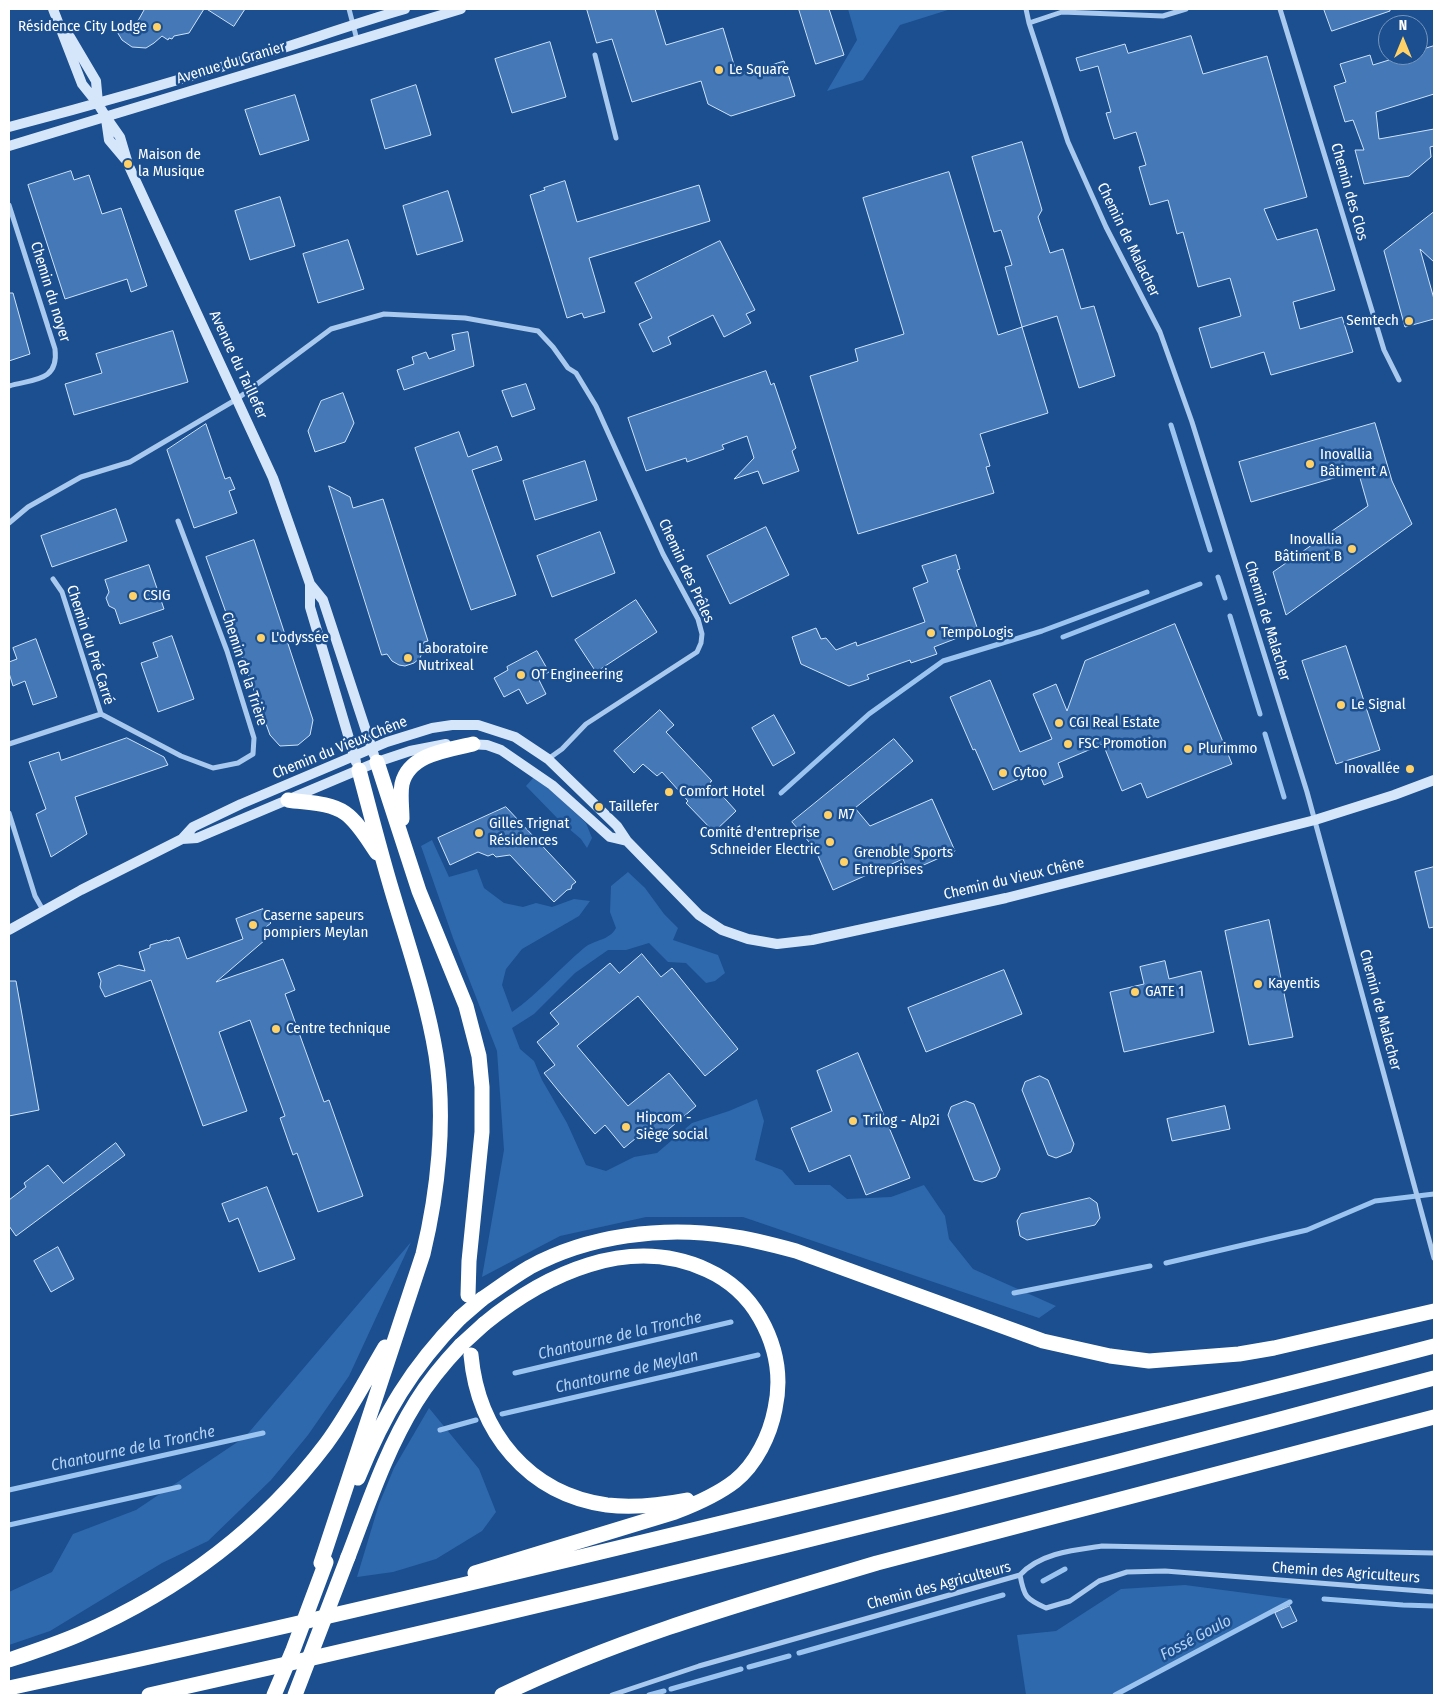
<!DOCTYPE html>
<meta charset="utf-8">
<style>
body{margin:0}
#map{position:relative;width:1443px;height:1704px;overflow:hidden;background:#1b4f8f;font-family:"Fira Sans Condensed",sans-serif}
canvas{display:block}
.frame{position:absolute;inset:0;border:10px solid #fff;pointer-events:none}
.north{position:absolute;left:1378px;top:15px;width:50px;height:50px;box-sizing:border-box;background:#1b4f8f;border:1px solid #7695bc;border-radius:50%;rotate:0deg;font-size:14px;font-weight:700;line-height:20px;text-align:center;color:#fff}
.north::after{content:'';display:block;margin:auto;width:18px;height:22px;background:#ffd166;clip-path:polygon(50% 0,100% 100%,50% 72%,0 100%)}
</style>
<div id="map">
<canvas width="1443" height="1704"></canvas>
<div class="frame"></div>
<div class="north">N</div>
</div>
<script>
const c = document.querySelector('canvas').getContext('2d');
c.lineJoin = 'round';
function paint(path, color) {
  c.fillStyle = color;
  c.fill(path, 'evenodd');
}
function trace(path, color, width, dash) {
  c.strokeStyle = color;
  c.lineWidth = width;
  c.lineCap = dash ? 'butt' : 'round';
  c.setLineDash(dash || []);
  c.stroke(path);
}
function label(font, color, halo, rows, align = 'center') {
  c.font = font + ' "Fira Sans Condensed",sans-serif';
  c.lineWidth = 5;
  c.setLineDash([]);
  c.textBaseline = 'middle';
  c.strokeStyle = halo;
  c.fillStyle = color;
  for (const [text, x, y, turn = 0] of rows) {
    c.save();
    c.translate(x, y);
    c.rotate((+turn || 0) * Math.PI / 180);
    c.textAlign = isNaN(turn) ? turn : align;
    if (halo) c.strokeText(text, 0, 0);
    c.fillText(text, 0, 0);
    c.restore();
  }
}
const green = new Path2D(`
 M848 9H951L900 25 863 80 827 91 857 40Z
 M534 777 549 788 586 823 592 838 587 848 581 839 561 822 526 786Z
 M432 840 449 877 477 869 484 888 504 903 523 907 536 903 552 907 574 899 590 901 579 916 522 949 506 969 502 985 512 1012C538 994 560 968 584 948 595 939 609 941 616 928L610 912 611 886 628 872 645 888 664 914 678 928 673 940 718 955 725 973 715 981 706 983 686 963 668 962 649 943 626 950H608L575 973 534 1014 512 1028 520 1049 534 1061 542 1080 567 1123 586 1165 606 1171 634 1157 657 1153 692 1123 729 1111 757 1099 764 1121 755 1160 782 1170 795 1185H830L847 1199 891 1197 924 1185 945 1216 949 1239 973 1269 1056 1306 1039 1318 743 1217H646L560 1236 482 1277 504 1150 497 1051 453 938 421 846Z
 M411 1242 349 1376 308 1435 271 1480 208 1541 162 1563 50 1631 9 1645V1592L52 1572 73 1534 136 1510 245 1437Z
 M429 1408 479 1469 496 1512 482 1531 436 1559 393 1572 357 1577 379 1504 394 1468Z
 M1185 1585 1291 1599 1121 1695H1026L1017 1635 1056 1631 1121 1589Z`);
const stream = new Path2D(`
 M1171 425 1210 550
 M1218 577 1225 598
 M1230 616 1260 714
 M1063 637 1200 584
 M1265 734 1284 797
 M781 793 869 714 943 661 1042 631 1147 592
 M1166 1263 1307 1230 1375 1201 1434 1194
 M1014 1293 1150 1266
 M515 1373 731 1322
 M502 1414 758 1355
 M440 1430 476 1420
 M9 1490 263 1433
 M9 1525 179 1487
 M1043 1581 1065 1569
 M1324 1599 1403 1605 1434 1606
 M799 1653 1003 1595
 M749 1667 789 1656
 M671 1689 741 1669
 M649 1695 664 1691
 M1115 1695 1290 1602`);
const building = new Path2D(`
 M145 9H204L189 33 174 36 172 39 169 38 168 40 162 36 154 43 146 48 132 47 122 40 116 30 123 28 122 25 137 22Z
 M207 9H245L234 26Z
 M587 9H655L666 45 723 28 735 68 746 73 784 61 795 96 731 116 708 104 701 81 632 102 612 39 597 43Z
 M799 9H829L844 55 816 64Z
 M1324 9H1390V11L1332 31Z
 M1191 36 1203 74 1267 56 1307 197 1264 209 1277 240 1317 229 1335 290 1293 302 1300 329 1342 317 1353 352 1271 375 1264 352 1211 368 1199 328 1241 316 1230 278 1198 287 1183 232 1177 234 1168 200 1150 205 1139 167 1146 165 1136 132 1114 139 1106 113 1111 112 1098 66 1080 71 1076 58 1125 44 1128 53Z
 M550 42 566 97 512 113 495 59Z
 M1434 46V94L1376 112 1379 139 1434 129V146L1430 147 1431 157 1409 176 1364 184 1355 150H1364L1353 120 1345 122 1334 86 1346 82 1340 64 1370 55 1373 65 1405 55H1418V51Z
 M416 85 431 135 385 149 371 100Z
 M295 95 309 140 260 155 245 110Z
 M1022 142 1042 210 1038 217 1050 253 1063 249 1081 309 1094 306 1115 376 1079 388 1057 316 1022 327 1005 267 1012 265 1001 230 994 232 972 157Z
 M71 171 74 180 89 175 102 214 121 208 147 286 131 292 127 279 65 299 28 185Z
 M949 172 998 335 1022 327 1048 413 980 434 990 466 986 467 994 493 858 534 810 376 858 361 855 349 904 334 863 198Z
 M565 181 577 222 699 185 710 221 589 258 605 312 584 318 582 313 567 318 530 195 545 190 544 188Z
 M448 191 463 241 417 255 403 206Z
 M280 197 295 246 250 260 235 211Z
 M1434 212V262L1420 249 1434 299V319L1405 327 1384 251Z
 M348 240 364 289 318 303 303 254Z
 M720 241 755 310 746 314 751 323 724 337 713 315 668 337 671 344 653 352 639 324 652 318 635 283Z
 M9 293H13L30 354 9 361Z
 M173 331 188 382 74 415 65 384 102 373 96 354Z
 M468 332 474 366 404 390 397 370 414 364 412 357 426 352 429 359 455 350 452 335Z
 M766 371 771 385 774 383 796 448 792 451 799 471 763 484 758 471 734 479 754 458 747 436 722 445 724 449 687 462 686 458 646 471 628 418Z
 M526 384 535 409 512 417 502 391Z
 M343 393 354 423 345 442 315 452 308 431 321 401Z
 M1375 423 1392 481 1412 524 1286 615 1273 572 1368 506 1358 471 1251 502 1239 462Z
 M206 424 225 479 230 477 235 489 229 491 237 513 194 528 167 450Z
 M459 432 468 457 497 446 502 460 472 470 516 595 471 610 415 448Z
 M585 461 597 500 535 520 523 481Z
 M329 486 350 497 353 508 383 499 428 641 424 642 422 653 420 658 414 663 405 666 399 665 392 661 387 654 382 655Z
 M116 509 127 541 52 567 41 536Z
 M766 527 789 575 730 604 707 556Z
 M600 532 615 573 552 597 537 556Z
 M254 540 313 720 310 735 298 745 280 746 270 735 206 557Z
 M956 555 960 569 957 570 978 630 934 647 937 654 911 663 910 660 867 675 869 679 849 686 801 664 792 637 816 628 821 639 826 638 836 650 856 642 857 646 925 622 913 588 928 582 922 566Z
 M149 565 164 609 120 624 115 609 109 606 106 598 109 592 105 580Z
 M636 600 657 632 596 672 575 640Z
 M1175 624 1232 764 1147 798 1141 783 1122 791 1103 744 1058 763 1063 777 1044 785 1038 771 993 790 975 749 973 750 950 697 990 680 1020 752 1052 739 1033 694 1056 684 1067 711 1085 661Z
 M172 636 194 699 158 712 141 663 158 657 153 643Z
 M36 639 57 697 33 705 25 681 13 686 9 673V662L17 659 13 648Z
 M1346 646 1380 750 1336 764 1302 661Z
 M537 651 549 672 538 678 546 694 527 704 519 689 504 697 494 678 508 670 507 667Z
 M660 710 674 725 666 732 712 781 710 782 736 811 714 832 686 803 688 801 662 772 657 776 643 764 634 773 614 751Z
 M774 715 795 753 773 766 752 728Z
 M127 738 164 757 168 765 75 797 87 834 51 857 36 814 46 809 29 762 59 752 61 760Z
 M894 739 913 761 855 808 870 826 932 799 955 851 908 872 903 859 833 890 815 849 792 822Z
 M506 807 576 882 572 885 571 889 567 890 554 902 510 855 496 857 493 854 488 856 478 852 450 865 438 838Z
 M1434 867V927L1429 928 1415 872Z
 M263 909 266 918 271 923 266 927 269 930 279 928 216 982 283 959 295 990 285 994 324 1102 329 1100 363 1196 318 1212 297 1153 293 1155 280 1118 285 1116 250 1020 219 1032 247 1111 203 1126 151 980 105 997 100 987 101 981 98 973 119 965 145 971 139 952 150 948V945L167 940 168 941 179 937 187 959 243 939 236 919Z
 M1269 920 1293 1037 1249 1045 1225 931Z
 M642 954 661 977 672 968 738 1049 705 1076 638 996 577 1046 628 1106 669 1073 696 1106 656 1140 647 1129 624 1148 605 1125 595 1134 561 1094 544 1073 555 1065 537 1042 559 1024 550 1013 610 963 619 973Z
 M1165 961 1169 979 1201 971 1214 1032 1124 1052 1110 992 1144 984 1140 967Z
 M1004 970 1022 1014 926 1052 908 1008Z
 M9 981H16L39 1110 9 1116Z
 M858 1053 910 1178 866 1195 850 1155 809 1172 791 1128 832 1111 817 1071Z
 M1040 1076 1048 1080 1074 1144 1071 1152 1056 1158 1048 1155 1022 1090 1025 1082Z
 M966 1101 974 1104 1000 1169 996 1177 982 1182 974 1180 948 1115 951 1107Z
 M1225 1106 1230 1129 1172 1141 1167 1119Z
 M116 1143 125 1155 16 1236 9 1226V1200L26 1187 24 1183 48 1165 63 1183Z
 M267 1187 295 1259 259 1272 238 1218 229 1222 222 1204Z
 M1090 1198 1097 1203 1100 1218 1095 1225 1027 1240 1020 1236 1017 1221 1021 1214Z
 M58 1247 74 1279 51 1292 34 1261Z
 M1290 1606 1297 1621 1282 1628 1275 1613Z`);
const street = new Path2D(`
 M349 9 357 40
 M1026 9 1029 23 1068 142 1106 227 1160 332 1192 422 1307 792 1434 1258
 M1280 9 1384 350 1399 380
 M1029 23 1062 12 1163 16 1186 9
 M595 55 616 138
 M9 205 55 349C59 382 33 379 9 386
 M9 523 28 507 81 477 130 462 237 399 331 329 384 314 465 318 538 331 553 347 568 368 576 373 596 406 663 554 698 619 702 634 701 643 697 652 586 724 562 749 548 759
 M101 714 181 756 213 768 238 763 253 754 254 738 227 651 178 521
 M9 744 101 714 62 592 53 579
 M9 813 35 896 43 910
 M1020 1575C1024 1597 1026 1599 1046 1608L1070 1601 1099 1581 1127 1572 1165 1571 1434 1592
 M1020 1575C1040 1553 1074 1550 1102 1546L1434 1553
 M612 1695 699 1666 1020 1575`);
const secondary = new Path2D(`
 M53 9 82 84 98 104 106 117 120 137 128 164 273 478 310 584V607L356 762
 M70 37 96 81 98 103
 M106 119 109 140 125 159
 M9 127C93 105 177 81 261 55 309 40 356 23 405 9
 M9 146 461 9
 M310 584 323 600 374 755
 M468 744 487 745 501 750 552 785 610 837 627 841
 M182 839 197 838 377 762 410 751 446 744
 M9 930 81 890 182 839 193 827 241 804 387 742 432 728 452 725H478L515 737 548 759 617 826 627 841 699 915 722 930 748 939 777 944 812 940 1006 898 1315 820 1394 795 1434 780`);
const highway = new Path2D(`
 M377 762 419 891 466 1006 479 1056 482 1087V1132L469 1261 468 1295
 M288 800C306 803 329 802 345 813 358 822 368 840 377 853
 M402 819C402 808 400 795 402 784 409 754 448 750 473 744
 M482 1299C498 1288 513 1277 530 1267 589 1235 663 1226 729 1236 752 1239 774 1245 796 1251L1043 1341 1110 1356 1149 1361 1239 1354 1274 1348 1434 1311
 M471 1355C478 1432 528 1494 607 1505 633 1508 661 1505 687 1500
 M358 1478C384 1414 411 1368 460 1318
 M348 1557C368 1505 386 1450 416 1402 429 1381 444 1363 461 1345
 M321 1563 423 1254C438 1192 446 1119 436 1055 427 1000 408 945 392 891 380 851 370 811 359 770
 M475 1573 675 1512C696 1504 717 1495 735 1481 756 1464 770 1435 775 1409 782 1377 776 1346 760 1318 748 1297 729 1280 707 1270 629 1234 545 1274 484 1324
 M9 1660C33 1652 57 1644 80 1634 178 1591 261 1530 326 1444 349 1413 366 1379 385 1347
 M9 1688C299 1625 588 1556 877 1485 1063 1440 1249 1395 1434 1346
 M149 1695C580 1599 1008 1493 1434 1378
 M502 1695C621 1637 750 1601 877 1563L1434 1417`);
const highwayBridge = new Path2D(`
 M460 1318 482 1299
 M461 1345 484 1324
 M274 1695 293 1650 326 1562
 M295 1695 348 1557`);
const markers = [
 [157,27,5,"#ffd166"],
 [719,70,5,"#ffd166"],
 [128,164,5,"#ffd166"],
 [1409,321,5,"#ffd166"],
 [1310,464,5,"#ffd166"],
 [1352,549,5,"#ffd166"],
 [133,596,5,"#ffd166"],
 [931,633,5,"#ffd166"],
 [261,638,5,"#ffd166"],
 [408,658,5,"#ffd166"],
 [521,675,5,"#ffd166"],
 [1341,705,5,"#ffd166"],
 [1059,723,5,"#ffd166"],
 [1068,744,5,"#ffd166"],
 [1188,749,5,"#ffd166"],
 [1410,769,5,"#ffd166"],
 [1003,773,5,"#ffd166"],
 [669,792,5,"#ffd166"],
 [599,807,5,"#ffd166"],
 [828,815,5,"#ffd166"],
 [479,833,5,"#ffd166"],
 [830,842,5,"#ffd166"],
 [844,862,5,"#ffd166"],
 [253,925,5,"#ffd166"],
 [1258,984,5,"#ffd166"],
 [1135,992,5,"#ffd166"],
 [276,1029,5,"#ffd166"],
 [853,1121,5,"#ffd166"],
 [626,1127,5,"#ffd166"]
];
const poiNames = [
 ["Résidence City Lodge",147,27,"right"],
 ["Le Square",729,70],
 ["Maison de",138,155],
 ["la Musique",138,172],
 ["Semtech",1399,321,"right"],
 ["Inovallia",1320,455],
 ["Bâtiment A",1320,472],
 ["Inovallia",1342,540,"right"],
 ["Bâtiment B",1342,557,"right"],
 ["CSIG",143,596],
 ["TempoLogis",941,633],
 ["L'odyssée",271,638],
 ["Laboratoire",418,649],
 ["Nutrixeal",418,666],
 ["OT Engineering",531,675],
 ["Le Signal",1351,705],
 ["CGI Real Estate",1069,723],
 ["FSC Promotion",1078,744],
 ["Plurimmo",1198,749],
 ["Inovallée",1400,769,"right"],
 ["Cytoo",1013,773],
 ["Comfort Hotel",679,792],
 ["Taillefer",609,807],
 ["M7",838,815],
 ["Gilles Trignat",489,824],
 ["Résidences",489,841],
 ["Comité d'entreprise",820,833,"right"],
 ["Schneider Electric",820,850,"right"],
 ["Grenoble Sports",854,853],
 ["Entreprises",854,870],
 ["Caserne sapeurs",263,916],
 ["pompiers Meylan",263,933],
 ["Kayentis",1268,984],
 ["GATE 1",1145,992],
 ["Centre technique",286,1029],
 ["Hipcom -",636,1118],
 ["Siège social",636,1135],
 ["Trilog - Alp2i",863,1121]
];
const streetNames = [
 ["Avenue du Granier",231,63,-17],
 ["Chemin des Clos",1349,192,74],
 ["Chemin de Malacher",1128,240,64],
 ["Chemin du noyer",50,292,73],
 ["Avenue du Taillefer",238,365,65],
 ["Chemin des Prêles",686,571,65],
 ["Chemin de Malacher",1267,621,73],
 ["Chemin du Pré Carré",90,645,72],
 ["Chemin de la Trière",244,669,72],
 ["Chemin du Vieux Chêne",340,748,-22],
 ["Chemin du Vieux Chêne",1014,879,-13],
 ["Chemin de Malacher",1380,1010,75],
 ["Chemin des Agriculteurs",1346,1573,4],
 ["Chemin des Agriculteurs",939,1586,-15]
];
const waterNames = [
 ["Chantourne de la Tronche",620,1336,-13],
 ["Chantourne de Meylan",627,1372,-13],
 ["Chantourne de la Tronche",133,1449,-12],
 ["Fossé Goulo",1196,1638,-28]
];
paint(green, '#2e69ad');
trace(stream, '#9cc4f0', 5);
paint(building, '#4478b7');
trace(building, '#cfe3fa', 1);
trace(street, '#a9c9ee', 5);
trace(secondary, '#d6e6fa', 10);
trace(highway, '#fff', 15);
trace(highwayBridge, '#fff', 15);
for (const [x, y, r, color] of markers) {
  const dot = new Path2D();
  dot.arc(x, y, r, 0, 2 * Math.PI);
  c.fillStyle = color;
  c.fill(dot);
  trace(dot, '#1b4f8f', 2);
}
label('15px', '#fff', '#1b4f8f', poiNames, 'left');
label('15px', '#fff', '#1b4f8f', streetNames);
label('italic 16px', '#b5d3f5', '#1b4f8f', waterNames);
</script>
